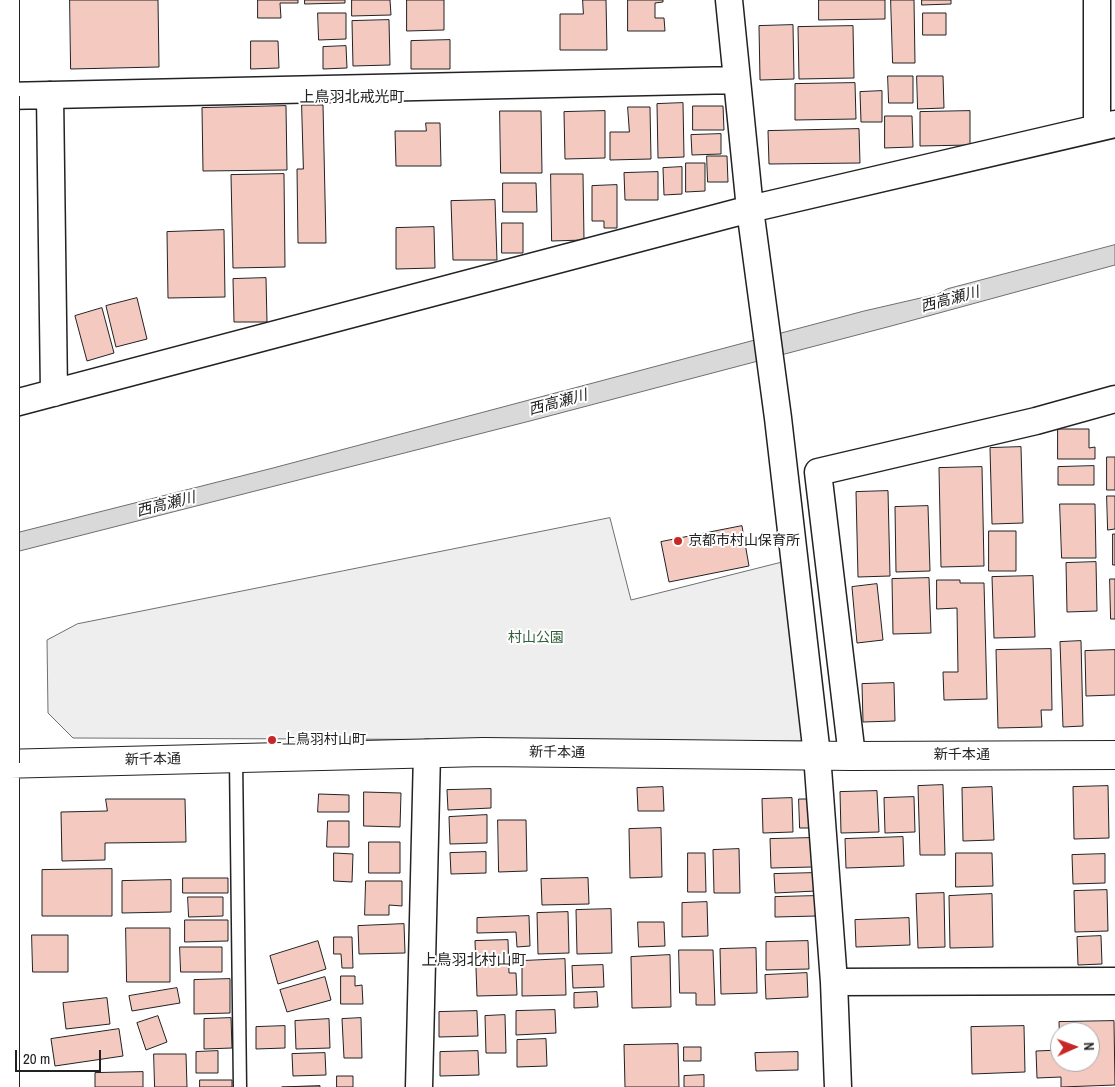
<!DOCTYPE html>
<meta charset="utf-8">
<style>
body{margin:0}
#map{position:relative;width:1115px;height:1087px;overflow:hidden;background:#fff;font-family:"Archivo Narrow",sans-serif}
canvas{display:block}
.north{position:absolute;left:1050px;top:1022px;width:50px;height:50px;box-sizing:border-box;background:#fff;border:1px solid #a7a7a7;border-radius:50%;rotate:88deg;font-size:14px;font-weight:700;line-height:20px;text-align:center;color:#222}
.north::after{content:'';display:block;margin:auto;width:18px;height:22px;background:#c62828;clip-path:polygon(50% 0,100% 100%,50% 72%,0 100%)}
.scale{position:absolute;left:15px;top:1050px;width:86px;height:22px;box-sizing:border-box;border:2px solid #222;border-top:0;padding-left:6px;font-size:15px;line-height:18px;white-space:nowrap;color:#222;-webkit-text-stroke:4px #fff;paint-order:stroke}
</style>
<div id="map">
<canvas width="1115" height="1087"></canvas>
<div class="north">N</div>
<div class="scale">20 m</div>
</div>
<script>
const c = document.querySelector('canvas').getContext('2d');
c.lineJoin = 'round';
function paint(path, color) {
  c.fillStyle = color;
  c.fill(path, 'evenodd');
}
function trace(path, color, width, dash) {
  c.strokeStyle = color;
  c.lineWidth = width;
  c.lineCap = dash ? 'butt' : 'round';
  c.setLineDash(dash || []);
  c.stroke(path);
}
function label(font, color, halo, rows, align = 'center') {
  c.font = font + ' "Archivo Narrow","Noto Sans JP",sans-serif';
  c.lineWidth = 4;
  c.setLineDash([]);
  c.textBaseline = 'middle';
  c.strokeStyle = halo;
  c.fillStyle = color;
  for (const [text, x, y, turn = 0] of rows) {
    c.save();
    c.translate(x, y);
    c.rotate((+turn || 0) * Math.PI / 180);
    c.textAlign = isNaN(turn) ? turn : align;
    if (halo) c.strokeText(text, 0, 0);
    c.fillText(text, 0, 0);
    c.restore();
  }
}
const green = new Path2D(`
 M610 518 631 600 786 561 808 741 73 738 48 713 47 640 77 624Z`);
const water = new Path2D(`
 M1115 245V265L895 325 530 421 0 556V537L273 468 864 311 938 294 947 289Z`);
const building = new Path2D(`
 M70 0H158L159 67 71 69Z
 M258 0H298V3H280L281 18H258Z
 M305 0H345V3L305 4Z
 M352 0H390L391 15 352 16Z
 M407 0H444V30L407 31Z
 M583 0H606L607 50H560V14H583Z
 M628 0H663V2L655 3V18H664L665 31H628Z
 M819 0H885V19L819 20Z
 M891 0H914L915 63H893Z
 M922 0H951V4L922 5Z
 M318 13H346V39L319 40Z
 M923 13H946V35H923Z
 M389 20 390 65 353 66 352 21Z
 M793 25 794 79 760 80 759 26Z
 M853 26 854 78 799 79 798 27Z
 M450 40V69H411V41Z
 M251 41H278L279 68 251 69Z
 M346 46 347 68 323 69V47Z
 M888 76H913V103H889Z
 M917 76H943L944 108 918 109Z
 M855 83 856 119 795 120V84Z
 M882 91V122H861L860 92Z
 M683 103 684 157 658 158 657 104Z
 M302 105H323L326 243H298L297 169H303Z
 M286 106 287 170 203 171 202 108Z
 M693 106H723L724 130H693Z
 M628 107H650L651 159 610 160V132H629Z
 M500 111H541L542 173H501Z
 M605 111V158L565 159 564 112Z
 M970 111V145L920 146V112Z
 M885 116H912L913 147 885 148Z
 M426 123H440L441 166H396L395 131H426Z
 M859 129 860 163 769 164 768 131Z
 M721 134V154L692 155 691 135Z
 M707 156H727L728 182H708Z
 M686 163H705V191L686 192Z
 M682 167V194L664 195 663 168Z
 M658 172V200H625L624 173Z
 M284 174 285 267 233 268 231 175Z
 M551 174H583L584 240 552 241Z
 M503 183H536L537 212H503Z
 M617 185V228H604V221H592V186Z
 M495 200 497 260H453L451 201Z
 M502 223H523V253H502Z
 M434 227 435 268 396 269V228Z
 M224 230 225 297 168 298 167 232Z
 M266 278 267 322H234L233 279Z
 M137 298 147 339 116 347 106 306Z
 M102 308 114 353 87 361 75 316Z
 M1058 429H1089V448L1095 447V459H1058Z
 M1021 447 1023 523 992 524 990 448Z
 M1107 457H1115V490H1107Z
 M1094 466V485H1058V467Z
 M982 467 984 566 941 567 939 468Z
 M888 491 890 576 858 577 856 492Z
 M1107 496H1115V529L1108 530Z
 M1060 504H1095L1096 558H1062Z
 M928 506 930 571 896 572 895 507Z
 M742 526 749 566 669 582 661 542Z
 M989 531H1016V571H989Z
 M1113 534H1115V565H1113Z
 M1096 562 1097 611 1067 612 1066 563Z
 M1033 576 1035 637 994 638 992 577Z
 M929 578 931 633 893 634 892 579Z
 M1110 579H1115V619H1111Z
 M937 580H960V583H984L987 699 944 700 943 672H958L957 608 937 609Z
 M877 584 883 640 857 643 852 587Z
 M1081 641 1083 726 1063 727 1060 642Z
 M1051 649 1052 710H1041L1042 727 998 728 996 650Z
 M1115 650V695L1086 696 1085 651Z
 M894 683 895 721 863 722 862 684Z
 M943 785 945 855H920L918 786Z
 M1108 786 1109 838 1074 839 1073 787Z
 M663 787 664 811H638L637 788Z
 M992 787 994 840 963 841 962 788Z
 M491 789V808L448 810 447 790Z
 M877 791 879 832 841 833 840 792Z
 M364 792 401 793 400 827 364 826Z
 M319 794 349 795V812H318Z
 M914 797 915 832 885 833 884 798Z
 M792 798 793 832 763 833 762 799Z
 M106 799H185L186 842 105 843V860L62 861 61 812 107 811Z
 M799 799H814L815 828H800Z
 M487 815V843L450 844 449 817Z
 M498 820H526L527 871 499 872Z
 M328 821H349V847H327Z
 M661 828 662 877 630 878 629 829Z
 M903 837 904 866 846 868 845 839Z
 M811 838 812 867 771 868 770 839Z
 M369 842H400V873H369Z
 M739 849 740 893H714L713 850Z
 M486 852V873L451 874 450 853Z
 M334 853 353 854 352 882 334 881Z
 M688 853H705L706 892H688Z
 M956 853H992L993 886 956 887Z
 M1105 854V883L1073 884 1072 855Z
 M112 869V916H42V870Z
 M815 873 816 891 775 893 774 874Z
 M183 878H228V893H183Z
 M588 878 589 904 542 905 541 879Z
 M171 880V912L122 913V881Z
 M366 881H402V906L389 905V915H365Z
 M1107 890 1108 931 1075 932 1074 891Z
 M944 893 945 947 918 948 916 894Z
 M992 894 993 947 950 948 949 896Z
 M816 896 817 916 775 917V897Z
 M188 897H223V916L189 917Z
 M707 902 708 936 682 937V903Z
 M611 909 612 953 577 954 576 910Z
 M568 912 569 953 538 954 537 913Z
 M529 916 530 946 517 947 516 932 477 933V918Z
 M909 918 910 945 856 947 855 920Z
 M185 920H228V941L185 942Z
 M638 922H664L665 946 639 947Z
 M404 924 405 953 359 954 358 926Z
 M126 928H170V982H127Z
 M32 935H68V972H33Z
 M1101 936 1102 964 1078 965 1077 937Z
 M334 937H352L353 968H342L341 954H334Z
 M508 940 509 973H516L517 995 477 996 475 941Z
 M318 941 326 969 278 984 270 956Z
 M808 941 809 969 766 970V942Z
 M180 947H222V972H181Z
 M756 948 757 993 721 994 720 949Z
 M679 950H713L715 1005H696V993H680Z
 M670 955 671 1007 632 1008 631 957Z
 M565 959 566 995 522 996V961Z
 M603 965 604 987 573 988 572 966Z
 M807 973 808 997 766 999 765 975Z
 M341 976H355V986L362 985 363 1004H341Z
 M325 977 331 1000 287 1012 280 990Z
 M230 979V1013L194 1014V980Z
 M177 988 180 1003 132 1011 129 996Z
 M597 992 598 1007 574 1008V993Z
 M107 998 110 1024 66 1029 63 1003Z
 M555 1010 556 1033 516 1035V1011Z
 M477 1011 478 1036 439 1037V1012Z
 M505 1015 506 1053H486L485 1016Z
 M158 1016 167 1042 146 1050 137 1023Z
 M231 1018 232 1048 204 1049V1019Z
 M361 1018 362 1058H344L342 1019Z
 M329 1019 330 1048 296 1049 295 1021Z
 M1114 1021 1115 1085 1061 1087V1077L1037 1078 1036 1051 1060 1050 1059 1022ZM1060 1032H1090V1062H1060Z
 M285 1026V1048L256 1049V1027Z
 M1024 1026 1025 1072 972 1074 971 1027Z
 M119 1029 123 1056 55 1066 51 1039Z
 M546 1039 547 1066 517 1067V1040Z
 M678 1044 679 1087H625L624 1045Z
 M684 1047H701V1061H684Z
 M218 1051V1073H196V1052Z
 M478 1051 479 1075 440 1076V1052Z
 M798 1052V1070L756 1071 755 1053Z
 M325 1053 326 1075 293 1076 292 1054Z
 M154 1054H186L187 1087H155Z
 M143 1072V1087H95V1073Z
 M704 1075V1087H684V1076Z
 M337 1076H353V1087H337Z
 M200 1080H232V1087H200Z
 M320 1086V1087H282Z`);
const lane = new Path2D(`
 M236 758 240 1087`);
const street = new Path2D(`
 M729 0 750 209 778 418 817 755 834 982 838 1087
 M1097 0V128
 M50 95 54 393
 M5 96 737 80
 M0 407 750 209 1115 124
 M852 756 818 472 1036 421 1115 399
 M834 982 1115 981
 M419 1087 427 753`);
const secondary = new Path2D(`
 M5 0V96
 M5 763V1087
 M0 764 483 752 852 756 1115 755`);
const secondaryBridge = new Path2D(`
 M5 96V763`);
const markers = [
 [678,541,5,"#c62828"],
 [272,740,5,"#c62828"]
];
const poiNames = [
 ["京都市村山保育所",688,541],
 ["上鳥羽村山町",282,740]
];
const parkNames = [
 ["村山公園",536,638]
];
const streetNames = [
 ["新千本通",557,753,1],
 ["新千本通",962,755],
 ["新千本通",153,760,-1]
];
const neighbourhoodNames = [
 ["上鳥羽北戒光町",352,98],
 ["上鳥羽北村山町",474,961]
];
const waterNames = [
 ["西高瀬川",950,300,-15],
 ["西高瀬川",558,403,-15],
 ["西高瀬川",166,505,-14]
];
paint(green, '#eee');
trace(green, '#6f6f6f', 1);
paint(water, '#d9d9d9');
trace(water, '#6f6f6f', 1);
paint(building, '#f3c9c0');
trace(building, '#222', 1);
trace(lane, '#222', 15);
trace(street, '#222', 29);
trace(secondary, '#222', 30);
trace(lane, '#fff', 12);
trace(street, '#fff', 26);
trace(secondary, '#fff', 28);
trace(secondaryBridge, '#222', 30, []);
trace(secondaryBridge, '#fff', 28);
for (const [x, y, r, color] of markers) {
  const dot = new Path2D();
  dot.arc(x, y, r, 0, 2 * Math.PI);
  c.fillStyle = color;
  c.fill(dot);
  trace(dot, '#fff', 2);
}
label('14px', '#222', '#fff', poiNames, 'left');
label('14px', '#2f5e38', '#fff', parkNames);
label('14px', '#222', '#fff', streetNames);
label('15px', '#222', '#fff', neighbourhoodNames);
label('italic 15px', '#222', '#fff', waterNames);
</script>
